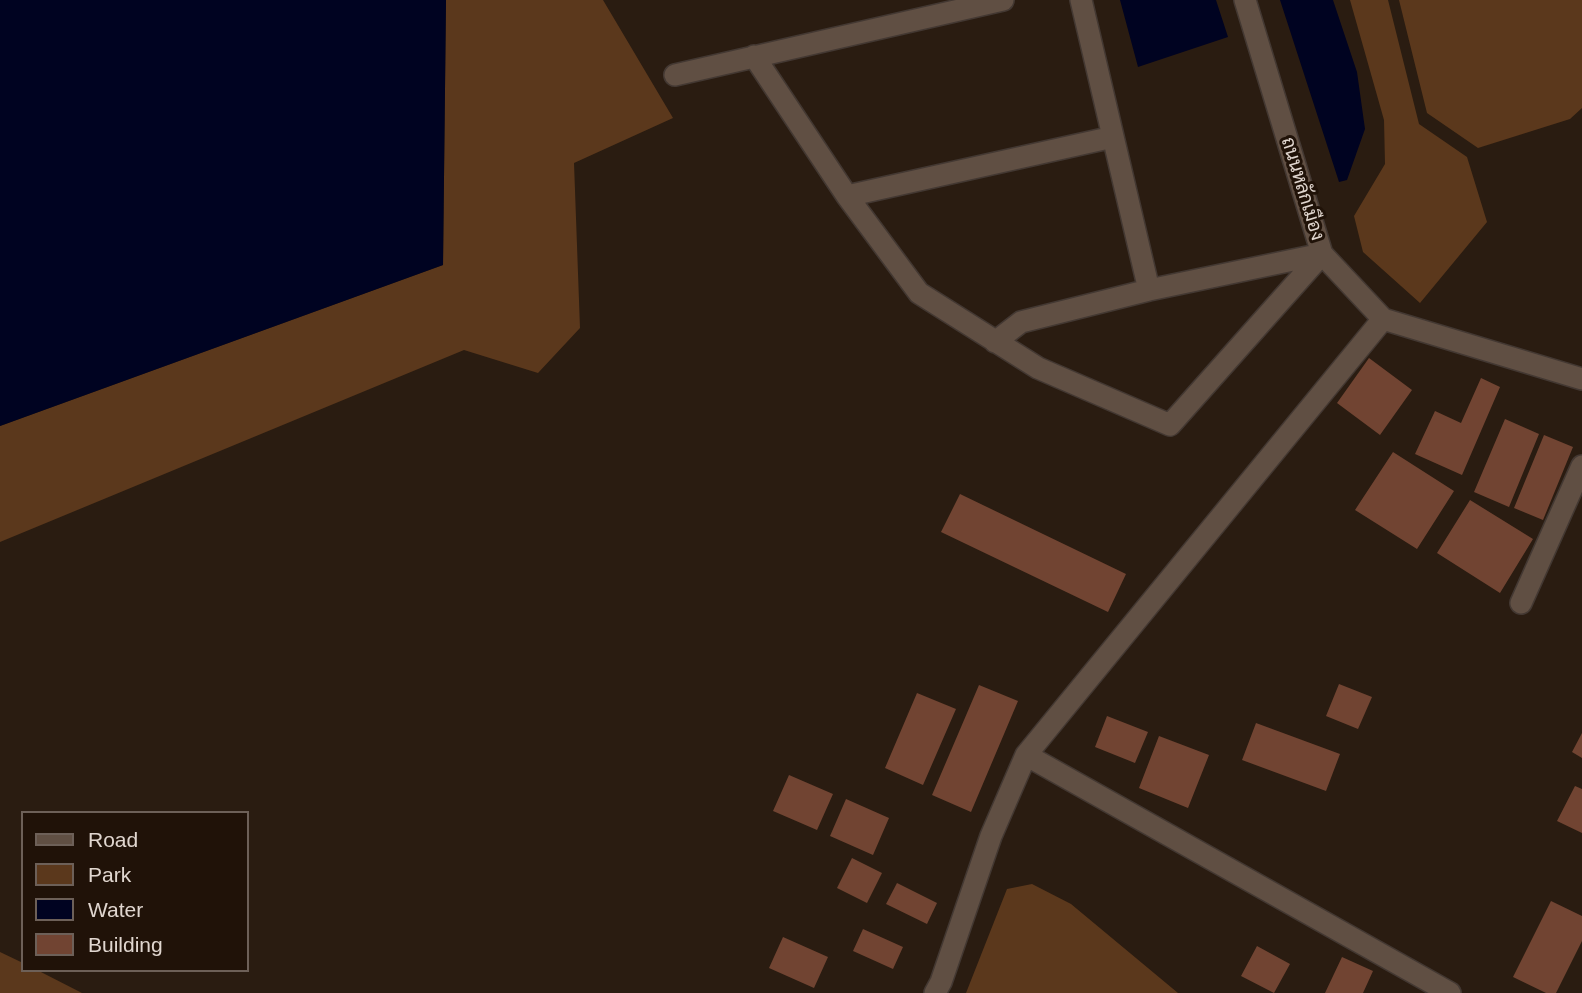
<!DOCTYPE html>
<meta charset="utf-8">
<style>
body{margin:0}
#map{position:relative;width:1582px;height:993px;overflow:hidden;background:#2a1c11;font-family:Arial,sans-serif}
canvas{display:block}
.legend{position:absolute;left:21px;top:811px;width:228px;height:161px;box-sizing:border-box;background:#201208;border:2px solid #6d6058;margin:0;padding:9px 12px;list-style:none;font-size:21px;color:#e0d6cf}
.legend li{display:flex;align-items:center;gap:14px;height:35px}
.legend b{width:35px;border:2px solid #6d6058}
</style>
<div id="map">
<canvas width="1582" height="993"></canvas>
<ul class="legend">
<li><b style="height:9px;background:#604f43"></b>Road</li>
<li><b style="height:19px;background:#5b381c"></b>Park</li>
<li><b style="height:19px;background:#000321"></b>Water</li>
<li><b style="height:19px;background:#714432"></b>Building</li>
</ul>
</div>
<script>
const c = document.querySelector('canvas').getContext('2d');
c.lineJoin = 'round';
function paint(path, color) {
  c.fillStyle = color;
  c.fill(path, 'evenodd');
}
function trace(path, color, width, dash) {
  c.strokeStyle = color;
  c.lineWidth = width;
  c.lineCap = dash ? 'butt' : 'round';
  c.setLineDash(dash || []);
  c.stroke(path);
}
function label(font, color, halo, rows, align = 'center') {
  c.font = font + ' Arial,Sarabun,sans-serif';
  c.lineWidth = 6;
  c.setLineDash([]);
  c.textBaseline = 'middle';
  c.strokeStyle = halo;
  c.fillStyle = color;
  for (const [text, x, y, turn = 0] of rows) {
    c.save();
    c.translate(x, y);
    c.rotate((+turn || 0) * Math.PI / 180);
    c.textAlign = isNaN(turn) ? turn : align;
    if (halo) c.strokeText(text, 0, 0);
    c.fillText(text, 0, 0);
    c.restore();
  }
}
const green = new Path2D(`
 M446 0H603L673 118 574 163 580 328 538 373 464 350 0 542V426L443 265Z
 M1350 0H1388L1419 124 1467 157 1487 222 1420 303 1363 252 1354 216 1385 164 1384 120Z
 M1399 0H1582V108L1570 119 1478 148 1427 113Z
 M1032 884 1071 904 1178 993H966L1007 889Z
 M0 952 23 963V970H37L82 993H0Z`);
const water = new Path2D(`
 M0 0H446L443 265 0 426Z
 M1120 0H1216L1228 37 1138 67Z
 M1280 0H1333L1357 72 1365 129 1347 180 1339 182Z`);
const building = new Path2D(`
 M1369 358 1412 390 1380 435 1337 403Z
 M1481 378 1500 387 1462 475 1415 454 1435 411 1461 423Z
 M1505 419 1539 434 1509 507 1474 492Z
 M1544 435 1573 447 1543 520 1514 508Z
 M1393 452 1454 491 1417 549 1355 510Z
 M960 494 1126 574 1108 612 941 532Z
 M1470 500 1533 539 1500 593 1437 553Z
 M1339 684 1372 697 1358 729 1326 716Z
 M979 685 1018 701 971 812 932 795Z
 M917 693 956 709 923 785 885 768Z
 M1107 716 1148 732 1135 763 1095 747Z
 M1256 723 1340 754 1326 791 1242 760Z
 M1582 733V758L1572 752Z
 M1159 736 1209 755 1188 808 1139 788Z
 M789 775 833 794 817 830 773 811Z
 M1575 786 1582 789V833L1557 821Z
 M846 799 889 818 873 855 830 836Z
 M852 858 882 873 867 903 837 888Z
 M897 883 937 903 927 924 886 904Z
 M1551 901 1582 916V941L1556 993H1546L1513 977Z
 M863 929 903 947 893 969 853 951Z
 M783 937 828 957 814 988 769 968Z
 M1257 946 1290 964 1274 993 1241 976Z
 M1342 957 1373 971 1363 993H1325Z`);
const minor = new Path2D(`
 M1081 0 1149 290
 M1245 0 1322 254 1383 319 1582 379
 M754 56 847 196 919 293 1038 368 1170 425 1322 254
 M675 75 1003 0
 M847 196 1113 137
 M995 342 1021 322 1149 290 1322 254
 M1521 603 1582 466
 M1026 755 1450 993
 M935 993 941 982 991 836 1026 755 1383 319`);
const streetNames = [
 ["ถนนหลักเมือง",1302,189,73]
];
paint(green, '#5b381c');
paint(water, '#000321');
paint(building, '#714432');
trace(minor, '#433832', 24);
trace(minor, '#604f43', 21);
label('19px', '#e0d6cf', '#201208', streetNames);
</script>
